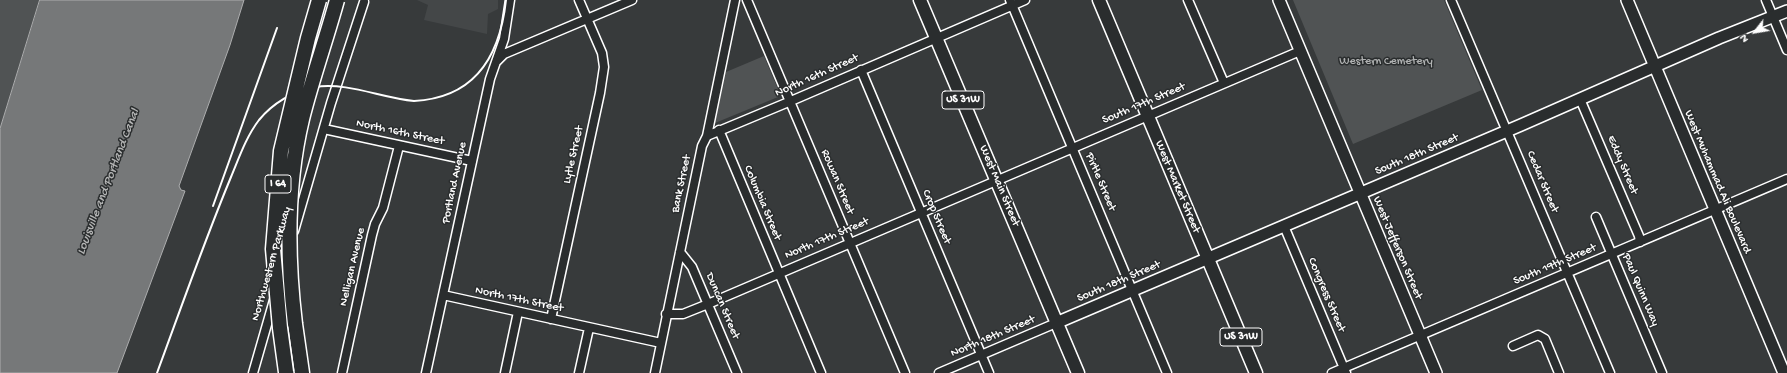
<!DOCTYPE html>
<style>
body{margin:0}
#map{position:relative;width:1787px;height:373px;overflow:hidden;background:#373a3b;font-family:"Gochi Hand",sans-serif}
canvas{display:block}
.north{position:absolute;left:1735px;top:12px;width:40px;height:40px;-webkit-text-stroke:3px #2a2d2e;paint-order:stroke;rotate:239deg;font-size:11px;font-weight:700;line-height:16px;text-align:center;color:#fff}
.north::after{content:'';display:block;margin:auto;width:14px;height:18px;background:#fff;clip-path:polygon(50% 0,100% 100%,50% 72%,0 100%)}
</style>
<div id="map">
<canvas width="1787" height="373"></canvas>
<div class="north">N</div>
</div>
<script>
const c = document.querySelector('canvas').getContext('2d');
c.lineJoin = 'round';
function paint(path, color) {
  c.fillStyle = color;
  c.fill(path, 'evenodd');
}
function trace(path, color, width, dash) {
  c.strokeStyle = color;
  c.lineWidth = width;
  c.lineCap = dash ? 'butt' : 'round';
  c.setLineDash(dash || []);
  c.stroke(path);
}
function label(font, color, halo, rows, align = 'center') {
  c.font = font + ' "Gochi Hand",sans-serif';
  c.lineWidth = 3;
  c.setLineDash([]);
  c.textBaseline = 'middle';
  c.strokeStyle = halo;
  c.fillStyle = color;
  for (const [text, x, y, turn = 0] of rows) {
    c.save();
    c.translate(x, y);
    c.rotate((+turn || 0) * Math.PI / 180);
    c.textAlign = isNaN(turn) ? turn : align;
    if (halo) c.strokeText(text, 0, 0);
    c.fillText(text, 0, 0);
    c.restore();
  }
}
const built = new Path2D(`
 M417 0H498V9L488 14 487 34 424 20 428 5Z`);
const green = new Path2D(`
 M0 0H40L0 129Z
 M1293 0H1444L1482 90 1353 144Z
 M764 56 780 94 778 97 715 123 726 72Z`);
const water = new Path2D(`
 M40 0H244L230 45 179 186 181 190 185 191 117 373H0V129Z`);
const street = new Path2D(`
 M747 0 905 373
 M1010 0 1167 373
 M1188 0 1224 83
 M1451 0 1610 373
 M1766 0 1787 50
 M497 61 504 54 632 0
 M861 70 989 373
 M1580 99 1639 236 1640 242
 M324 129 472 161
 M719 130 821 373
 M707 136 791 101 1025 0
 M1596 217 1662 373
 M1284 226 1346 373
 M294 231 331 103 364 2
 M680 252 692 267 737 373
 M443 295 661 343
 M666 314H683L708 304 1300 51
 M551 319 600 93 604 67 602 53 579 0
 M1513 346 1538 335 1545 339 1559 373
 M253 373 274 300
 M342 373 372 235 375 224 383 208 399 146
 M426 373 490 79 504 39 510 0
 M505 373 518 312
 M579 373 589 328
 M655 373 702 146 707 136 735 0
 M939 373 1056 323
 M1332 373 1787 179`);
const secondary = new Path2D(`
 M1279 0 1436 373
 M1627 0 1784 373
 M1056 323 1521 125 1719 38 1787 11`);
const primary = new Path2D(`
 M920 0 1078 373
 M1099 0 1256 373`);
const highway = new Path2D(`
 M295 324 302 373`);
const rail = new Path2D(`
 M213 206 277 28
 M157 373C181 308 204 242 231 177 239 158 246 137 259 120 272 104 294 90 315 87 348 82 381 98 414 101 475 98 500 56 506 0`);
const highwayBridge = new Path2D(`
 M295 324C287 257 286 186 302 119 312 79 326 40 337 0
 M286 372 280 328 273 249 281 151 308 38 319 0`);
const shields = [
 [963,100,42],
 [278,184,26],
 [1241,337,42]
];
const shieldNames = [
 ["US 31W",963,100],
 ["I 64",278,184],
 ["US 31W",1241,337]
];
const parkNames = [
 ["Western Cemetery",1386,62]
];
const streetNames = [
 ["North 16th Street",817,76,-24],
 ["South 17th Street",1144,104,-23],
 ["North 16th Street",400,133,12],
 ["Lytle Street",574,155,-77],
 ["South 18th Street",1417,155,-23],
 ["Eddy Street",1622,165,67],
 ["Rowan Street",837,182,67],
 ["Pirtle Street",1100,182,67],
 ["Cedar Street",1542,182,67],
 ["West Muhammad Ali Boulevard",1717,182,67],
 ["Portland Avenue",455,183,-78],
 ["Bank Street",682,184,-78],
 ["West Main Street",999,186,67],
 ["West Market Street",1177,187,67],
 ["Columbia Street",762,203,67],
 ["Crop Street",936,217,67],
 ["North 17th Street",827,239,-23],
 ["West Jefferson Street",1397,248,67],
 ["Northwestern Parkway",272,264,-74],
 ["South 19th Street",1555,265,-23],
 ["Nelligan Avenue",353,267,-77],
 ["South 18th Street",1119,282,-23],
 ["Paul Quinn Way",1640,290,67],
 ["Congress Street",1326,295,67],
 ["North 17th Street",519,300,12],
 ["Duncan Street",722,306,67],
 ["North 18th Street",993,337,-23]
];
const waterNames = [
 ["Louisville and Portland Canal",109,182,-69]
];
paint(built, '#444748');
paint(green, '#505354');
paint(water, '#767879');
trace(water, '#adaeaf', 1);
trace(street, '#fff', 11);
trace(secondary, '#fff', 14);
trace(primary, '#fff', 15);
trace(highway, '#fff', 17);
trace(street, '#2a2d2e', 8);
trace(secondary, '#2a2d2e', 11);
trace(primary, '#2a2d2e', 12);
trace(highway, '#2a2d2e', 14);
trace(rail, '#fff', 2);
trace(highwayBridge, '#fff', 17, []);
trace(highwayBridge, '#2a2d2e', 14);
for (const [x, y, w] of shields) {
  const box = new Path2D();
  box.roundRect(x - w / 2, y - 9, w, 18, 3);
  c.fillStyle = '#2a2d2e';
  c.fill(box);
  trace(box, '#fff', 1);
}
label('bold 11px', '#fff', null, shieldNames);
label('12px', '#b0b2b2', '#2a2d2e', parkNames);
label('12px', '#fff', '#2a2d2e', streetNames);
label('italic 13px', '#b4b5b5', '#2a2d2e', waterNames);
</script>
